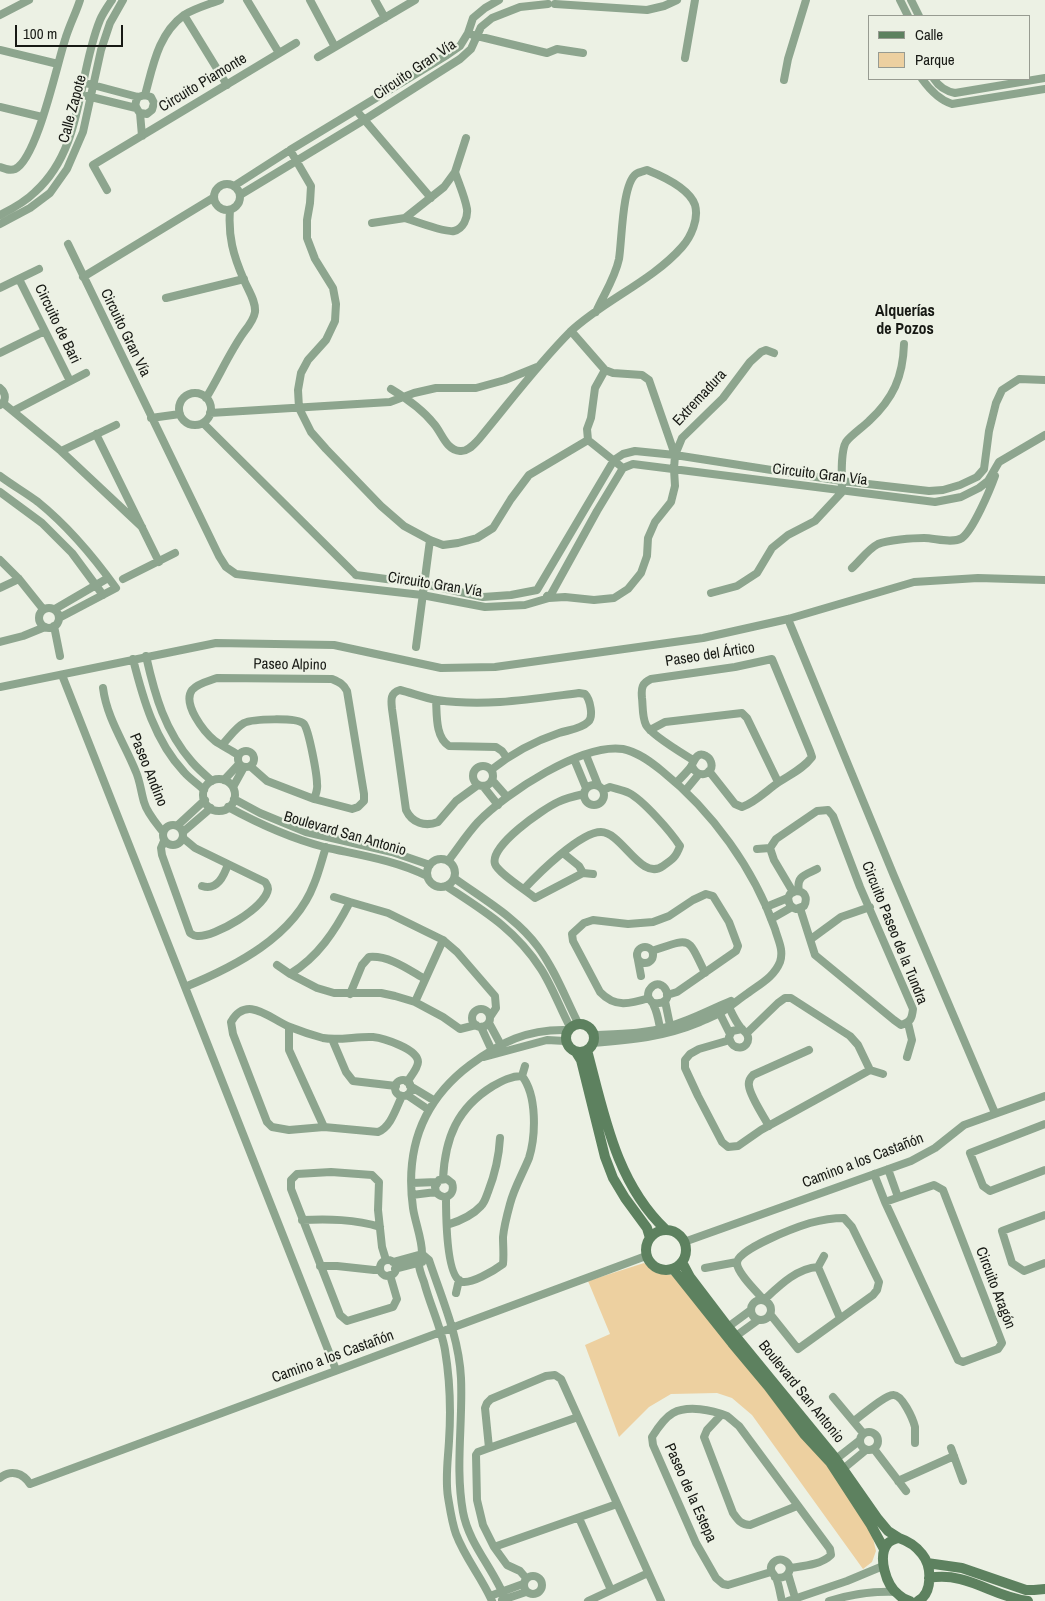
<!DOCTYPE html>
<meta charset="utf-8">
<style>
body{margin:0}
#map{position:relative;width:1045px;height:1601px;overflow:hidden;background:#ecf1e4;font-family:"Archivo Narrow",sans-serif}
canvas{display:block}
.legend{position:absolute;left:868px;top:15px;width:162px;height:65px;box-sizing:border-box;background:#ecf1e4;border:1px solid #979b91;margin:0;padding:6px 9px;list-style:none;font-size:15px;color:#171914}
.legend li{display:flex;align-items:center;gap:10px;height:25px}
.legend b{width:25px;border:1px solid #979b91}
.scale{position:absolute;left:15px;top:25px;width:108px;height:22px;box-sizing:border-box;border:2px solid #171914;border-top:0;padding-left:6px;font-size:15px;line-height:18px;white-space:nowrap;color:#171914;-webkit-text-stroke:4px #ecf1e4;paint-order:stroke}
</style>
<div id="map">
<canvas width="1045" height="1601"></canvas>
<ul class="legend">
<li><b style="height:6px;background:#5d815f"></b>Calle</li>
<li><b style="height:14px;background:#edd0a0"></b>Parque</li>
</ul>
<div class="scale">100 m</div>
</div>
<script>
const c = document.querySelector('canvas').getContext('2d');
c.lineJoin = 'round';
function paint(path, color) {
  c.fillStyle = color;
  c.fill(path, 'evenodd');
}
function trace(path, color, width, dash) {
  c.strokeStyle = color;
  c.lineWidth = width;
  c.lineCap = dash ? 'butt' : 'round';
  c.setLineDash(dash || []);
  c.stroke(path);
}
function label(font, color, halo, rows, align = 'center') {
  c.font = font + ' "Archivo Narrow",sans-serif';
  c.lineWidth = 4.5;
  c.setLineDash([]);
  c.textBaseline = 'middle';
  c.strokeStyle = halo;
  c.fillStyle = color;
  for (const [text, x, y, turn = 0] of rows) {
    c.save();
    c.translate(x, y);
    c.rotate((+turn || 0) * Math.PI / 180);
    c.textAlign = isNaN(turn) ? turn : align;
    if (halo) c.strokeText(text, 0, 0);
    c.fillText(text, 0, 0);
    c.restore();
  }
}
const green = new Path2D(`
 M644 1263 656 1273 672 1275 828 1465 871 1530 876 1551 872 1562 863 1569 752 1415 732 1398 717 1393 671 1394 649 1407 619 1437 585 1345 610 1334 588 1281Z`);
const street = new Path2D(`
 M247 0 279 53
 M310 0 335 47
 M375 0 385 18
 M900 0 908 16
 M911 0 919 16
 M555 4 647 10 664 6 677 0
 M0 15 29 0
 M184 15 227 85
 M473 35 547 53 557 49 583 53
 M0 50 58 64
 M318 57 415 0
 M685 58 695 0
 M922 79C930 90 939 100 952 104L1045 89
 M934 79C939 87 945 91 955 93L1045 78
 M784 80 788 59 806 0
 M89 84 138 97 145 95 151 97 154 103 152 110 147 114 140 113C135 107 134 104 138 97
 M145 95C153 66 158 34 184 15 193 9 210 4 220 0
 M87 96 136 108
 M0 107 42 117
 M356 110 431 198
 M140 113 142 136
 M290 150 311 186 310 203 307 220V238L315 259 333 288 336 304 335 321 326 340 308 360 301 373 298 390 299 408 311 432 326 449 381 506 404 526 430 540 443 545 458 543 477 538 493 528 511 499 529 475 588 440
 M0 167C5 169 10 171 15 169 37 159 57 64 65 40 69 26 76 13 80 0
 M214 197a13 13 0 1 1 26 0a13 13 0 1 1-26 0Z
 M234 186 290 150 447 55 460 46 468 33 473 18 485 8 499 0
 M107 190 93 165 296 43
 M240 195 364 120 460 59 471 49 481 27 492 18 520 7 548 4
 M0 215C12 209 25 202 35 192 84 148 77 76 100 20 103 13 108 6 112 0
 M405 218C414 221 446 233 454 231 463 229 468 218 467 209 465 197 459 184 455 172
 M372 223 405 218 444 187 455 172 466 138
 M0 224 30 208 50 193 67 169 83 132 101 50 110 23 123 0
 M68 244 219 556 226 567 236 574 422 595 485 607 525 605 549 598 597 511 623 468 633 464 935 502 961 497 979 488 988 481 999 462 1045 435
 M83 277 213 198
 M19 279 70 381
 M0 288 39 269
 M166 298 244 279
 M0 353 45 331
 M0 388C6 393 7 401 0 405
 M391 389C406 398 423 410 434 424 442 433 446 450 460 451 468 452 474 444 479 439 509 403 537 365 570 332 604 300 651 282 682 247 691 237 699 219 695 205 689 188 662 176 647 170 644 171 639 172 636 174 622 184 622 241 619 259 615 278 604 294 596 312
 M179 409a16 16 0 1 1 32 0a16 16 0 1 1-32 0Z
 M206 398C219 377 229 353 244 332 248 327 254 319 255 312 256 301 248 290 244 280 233 255 228 236 230 210
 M3 403 61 451 142 527
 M13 411 86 373
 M210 413 390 402 414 393 436 388H476L505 380 537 367
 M151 418 180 414
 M203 423 356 575
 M96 434 159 562
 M588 440 587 429 591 418 595 388 605 370
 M588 440 623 468
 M61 451 116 425
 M675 455 682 438 723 398 750 362 761 352 766 350 774 353
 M0 476C12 485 26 493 38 502 69 527 93 556 116 588L59 618
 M0 492 42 523 72 553 103 595
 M0 560 19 579 43 609
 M852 568C860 561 868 549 878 544 887 540 913 538 924 538 935 538 952 544 962 538 973 530 990 490 995 476
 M356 575 424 584 483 597 511 595 537 590 614 460 623 454 635 451 675 455 842 481 929 491 943 490 960 485 977 477 984 469 989 431 996 403 1002 390 1019 379 1045 380
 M123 579 175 553
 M0 588 19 579
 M711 593 737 586 757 573 772 548 788 535 815 521 842 492C842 480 840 452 846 442 850 436 863 427 869 421 893 399 903 377 904 344
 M547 596 549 598 565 597 594 600 614 598 628 589 641 573 647 556 648 538 655 522 671 502 675 486 674 469 675 455 649 380 642 375 613 373 605 370 571 331
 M39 618a10 10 0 1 1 20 0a10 10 0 1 1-20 0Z
 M55 609 108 578
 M788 619 894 876 995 1113
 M54 626 60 656
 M0 642 23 636 45 627
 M416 647 430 540
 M146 656C155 696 165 731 192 762 198 769 205 775 212 781
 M133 659C143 699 155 741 184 772 190 779 198 784 204 790
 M62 675 336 1370
 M0 687 216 643 334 645 441 668 495 667 703 638 788 619 914 582 978 578 1045 580
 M103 688C107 719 125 744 136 772 140 781 141 792 144 802 147 813 156 823 163 832
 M436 700C437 714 435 737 449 746L496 747 502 751 507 758
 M650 730 665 722 742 713 747 718 778 782
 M222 745C229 738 235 728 244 723 252 719 297 717 304 724 309 731 317 774 317 784 318 789 316 794 314 799
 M238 759a8 8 0 1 1 16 0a8 8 0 1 1-16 0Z
 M238 755C231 750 222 746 215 741 204 732 182 704 192 690 198 683 209 681 217 678L332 679C339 682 344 684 347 691L364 794V801L358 807 352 809 314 799 267 781 250 766
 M586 755 598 785
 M574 759 586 788
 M693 760C682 753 651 735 646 725 642 717 643 706 642 698 641 688 642 683 651 679L735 667 772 659 810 751 812 757C803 769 791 774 779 782 767 790 756 802 742 807L735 804 709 771
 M473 776a10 10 0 1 1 20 0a10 10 0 1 1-20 0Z
 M203 795a16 16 0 1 1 32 0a16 16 0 1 1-32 0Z
 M224 780 239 764
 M492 780 507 797
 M676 783C681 778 686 773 690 768 694 763 696 750 706 756 708 757 710 759 711 762 715 774 698 780 692 766
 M478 785 456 801 438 822C425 827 412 823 406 810L392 709C391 700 390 693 400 690 412 693 425 698 437 700 485 707 532 699 579 693L585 694C590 699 594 717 588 722 581 729 568 730 559 733 535 741 511 754 491 770
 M584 795a10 10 0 1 1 20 0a10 10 0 1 1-20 0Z
 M483 786 498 805
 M233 787 244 767
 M685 791 699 774
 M234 799 260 813 306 832 392 852 430 865
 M228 807C259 824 290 838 324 847 359 855 395 860 427 876
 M163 835a10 10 0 1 1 20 0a10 10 0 1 1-20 0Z
 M178 825 205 800
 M183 832 211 808
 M164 841 161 848 162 855 190 933C193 935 194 936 197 936 214 938 266 907 268 889 268 886 267 885 265 882L195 848 183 838
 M757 849 770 848
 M563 853 579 866 583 873 535 898C527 891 498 873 495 864 489 846 543 809 558 802 566 798 575 796 584 794
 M427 873a14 14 0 1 1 28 0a14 14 0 1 1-28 0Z
 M448 861C458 848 467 834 478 822 506 793 582 743 623 749 638 752 651 762 662 771 712 811 754 869 775 929 778 940 784 950 780 962 774 977 760 984 748 993 739 999 730 1007 720 1013 714 1016 706 1019 700 1022 664 1037 631 1040 593 1043
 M583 873 593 874
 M454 878C483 899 517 918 538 947 555 970 565 997 578 1023
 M202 886C217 891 224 876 228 864
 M446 886C484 911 515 929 541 969 552 986 560 1008 570 1027
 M524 889C538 874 580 832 601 832 622 832 641 882 663 866 673 859 676 857 680 846 671 832 643 800 629 793 623 790 616 789 610 787L603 790
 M799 891C796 876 805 875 817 869
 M793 892 774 860 770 848 776 839 817 811 828 810 833 816 860 887 913 1009C912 1018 911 1022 901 1025L894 1020 815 955 800 908
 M334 897 350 902
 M766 907 788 898 790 894 796 891C805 891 808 898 804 906L796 909C790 907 789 904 788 898
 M771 919 792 907
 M811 939 841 917 870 907
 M637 955a8 8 0 1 1 16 0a8 8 0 1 1-16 0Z
 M652 951C691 938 687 935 705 973
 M638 960 641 976
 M277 965 290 974
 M185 987C234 967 294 937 314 884 319 872 322 859 326 847
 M350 994 362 965 369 957C389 955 409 970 425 979
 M649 998C630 1004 615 1008 600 992L573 941 572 934 584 923 593 920 628 924 653 922 669 916 693 900 706 894 713 896 729 922 738 946 736 951 677 992 667 995
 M665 1001 671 1030
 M415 1002 443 940
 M654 1003C680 1006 662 972 650 989 648 991 648 994 648 996 649 1000 653 1002 654 1006 658 1014 659 1024 661 1033
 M727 1003C731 1011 735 1021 741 1028 743 1031 747 1032 748 1037 750 1049 732 1053 729 1037L732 1031 742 1029
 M472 1018a9 9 0 1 1 18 0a9 9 0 1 1-18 0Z
 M718 1010 730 1034
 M489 1023 502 1047
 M476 1025 460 1029 443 1017 415 1002 395 996 381 993H334L317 988 290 974C318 957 335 931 350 902L388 913 443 940 457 952 495 996 496 1008 490 1017
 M289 1027V1050L324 1127
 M481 1027 493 1053
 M594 1035C619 1034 646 1034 670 1026 692 1020 711 1009 731 1001
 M332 1039 346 1072 353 1081 396 1086
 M730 1040 699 1049 690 1054 685 1060V1068L698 1096 722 1142 728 1147 738 1146 761 1130 870 1070 858 1045 850 1036 791 998H785L778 1003 747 1033
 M484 1057 547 1040 565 1041
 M907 1057 912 1040 908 1023
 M870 1070 883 1074
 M522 1076 525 1066
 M395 1088a8 8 0 1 1 16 0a8 8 0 1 1-16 0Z
 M410 1086 435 1101
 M407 1095 429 1110
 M402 1096C396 1108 391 1127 378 1132L324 1127 289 1130 272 1127 267 1122 233 1034 231 1022C247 994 270 1019 290 1027 300 1031 312 1035 323 1038 339 1041 357 1036 373 1037 383 1038 418 1049 418 1062 418 1068 411 1076 407 1082
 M1045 1124 970 1153 983 1186 990 1191 1045 1170
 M769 1126C764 1117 750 1096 749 1086 748 1081 750 1078 753 1075L809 1050
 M888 1169 898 1197
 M874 1174 885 1202 958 1360 963 1362 998 1349 1002 1343 943 1190 934 1185 885 1202
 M443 1179C445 1138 457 1108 493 1086 502 1081 511 1076 522 1076 537 1095 536 1135 529 1158 523 1173 514 1188 510 1204 507 1215 504 1226 503 1237 503 1246 504 1255 503 1264 495 1270 469 1286 460 1281 446 1273 446 1213 446 1197
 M412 1183 437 1182
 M412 1195 436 1192C444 1202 456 1195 452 1183L447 1179 439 1180 435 1187 436 1192
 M1045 1215 1002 1231 1012 1263 1024 1271 1045 1263
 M302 1220C328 1219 355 1219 380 1227
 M447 1225C460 1221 472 1216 481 1206 485 1202 486 1197 488 1192 495 1174 499 1157 500 1138
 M684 1242 911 1161 935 1148 964 1125 1045 1096
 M422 1254 429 1260C442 1299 459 1337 461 1378 463 1423 455 1468 463 1512 469 1545 495 1570 506 1601
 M386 1260 382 1247 378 1210 379 1182 372 1175 331 1172 297 1174 291 1180V1189L340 1315 347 1321 393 1307 397 1299 390 1275
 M380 1268a8 8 0 1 1 16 0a8 8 0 1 1-16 0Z
 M393 1262 422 1254
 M320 1266H337L374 1270H380
 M818 1267 824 1256
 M705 1268 737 1262
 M395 1269 422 1262
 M456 1293 459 1280
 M751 1310a10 10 0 1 1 20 0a10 10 0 1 1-20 0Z
 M770 1314 798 1349 873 1295 877 1290 879 1282 852 1227 844 1218C832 1218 821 1220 810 1223 797 1227 737 1249 737 1263 737 1273 757 1292 764 1300 779 1286 797 1268 818 1267L840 1318
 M728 1327 751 1310
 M736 1336 758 1320
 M833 1397 863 1433
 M721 1415 707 1430 704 1437 733 1513C738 1520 741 1525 750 1525L797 1506
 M854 1421C861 1416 885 1395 893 1395 902 1394 913 1419 915 1427 915 1432 915 1437 915 1443
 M860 1441a9 9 0 1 1 18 0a9 9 0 1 1-18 0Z
 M489 1448 485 1408 487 1403 491 1399 546 1376 555 1375 561 1379 661 1601
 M951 1448 963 1481
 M874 1449 906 1491
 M836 1459 859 1441
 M843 1469 866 1450
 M0 1478C11 1469 23 1473 30 1484L646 1256
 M898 1481 954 1456
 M579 1518 611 1590
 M494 1547 617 1504
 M771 1572 728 1585 723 1584 716 1578 696 1543 653 1445 652 1437C657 1429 664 1418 673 1413 688 1405 712 1410 727 1416 731 1419 735 1423 739 1426L830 1549 831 1555C821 1565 803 1566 790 1568
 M788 1574 796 1601
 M524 1585a9 9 0 1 1 18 0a9 9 0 1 1-18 0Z
 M775 1577C790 1581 795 1564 783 1560 778 1558 772 1562 771 1567 770 1572 774 1574 776 1578 779 1584 780 1594 782 1601
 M526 1578 520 1571 507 1565 494 1547 483 1525 477 1500 476 1455 478 1452 489 1448 578 1417
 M490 1596 523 1584
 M502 1600 526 1592
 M492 1601C482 1578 465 1558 456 1534 452 1523 450 1509 448 1497 445 1478 448 1460 449 1441 451 1411 450 1380 445 1350 441 1327 430 1305 424 1282 422 1277 419 1269 419 1264 419 1260 422 1256 422 1253 422 1239 415 1222 413 1208 405 1150 422 1101 470 1065 501 1042 527 1029 567 1030
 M588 1601 648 1573
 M788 1601 847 1581 883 1566
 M829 1601C852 1594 872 1591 896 1592`);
const secondary = new Path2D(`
 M566 1038a14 14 0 1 1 28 0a14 14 0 1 1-28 0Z
 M587 1050C604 1114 616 1183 666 1230
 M576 1052 581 1060 605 1157 613 1178 625 1198 647 1228 650 1238
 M646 1250a20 20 0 1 1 40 0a20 20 0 1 1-40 0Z
 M682 1262 690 1277 728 1327 836 1459 878 1519 888 1531 899 1538
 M673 1269 732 1343 768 1386 804 1434 830 1462 871 1525 884 1549
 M927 1563 962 1568 1026 1590H1034L1045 1589
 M929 1578C967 1571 993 1597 1028 1601
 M910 1601C906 1600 902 1598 899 1595 886 1586 877 1556 888 1543 891 1540 895 1539 899 1538 908 1541 916 1546 922 1554 932 1566 933 1593 918 1601`);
const streetNames = [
 ["Circuito Gran Vía",415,70,-34],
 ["Circuito Piamonte",203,83,-31],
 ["Calle Zapote",73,109,-75],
 ["Circuito de Bari",57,324,64],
 ["Circuito Gran Vía",125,333,64],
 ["Extremadura",700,398,-47],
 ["Circuito Gran Vía",820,475,7],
 ["Circuito Gran Vía",435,585,9],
 ["Paseo del Ártico",710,655,-9],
 ["Paseo Alpino",290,665,1],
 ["Paseo Andino",148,770,68],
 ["Boulevard San Antonio",345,834,16],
 ["Circuito Paseo de la Tundra",894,933,68],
 ["Camino a los Castañón",863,1161,-21],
 ["Circuito Aragón",995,1288,69],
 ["Camino a los Castañón",333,1357,-20],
 ["Boulevard San Antonio",801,1392,51],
 ["Paseo de la Estepa",690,1493,66]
];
const neighbourhoodNames = [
 ["Alquerías",905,312],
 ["de Pozos",905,330]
];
paint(green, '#edd0a0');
trace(street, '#8da58e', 8);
trace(secondary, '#5d815f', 10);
label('15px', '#171914', '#ecf1e4', streetNames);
label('bold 16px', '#171914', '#ecf1e4', neighbourhoodNames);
</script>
